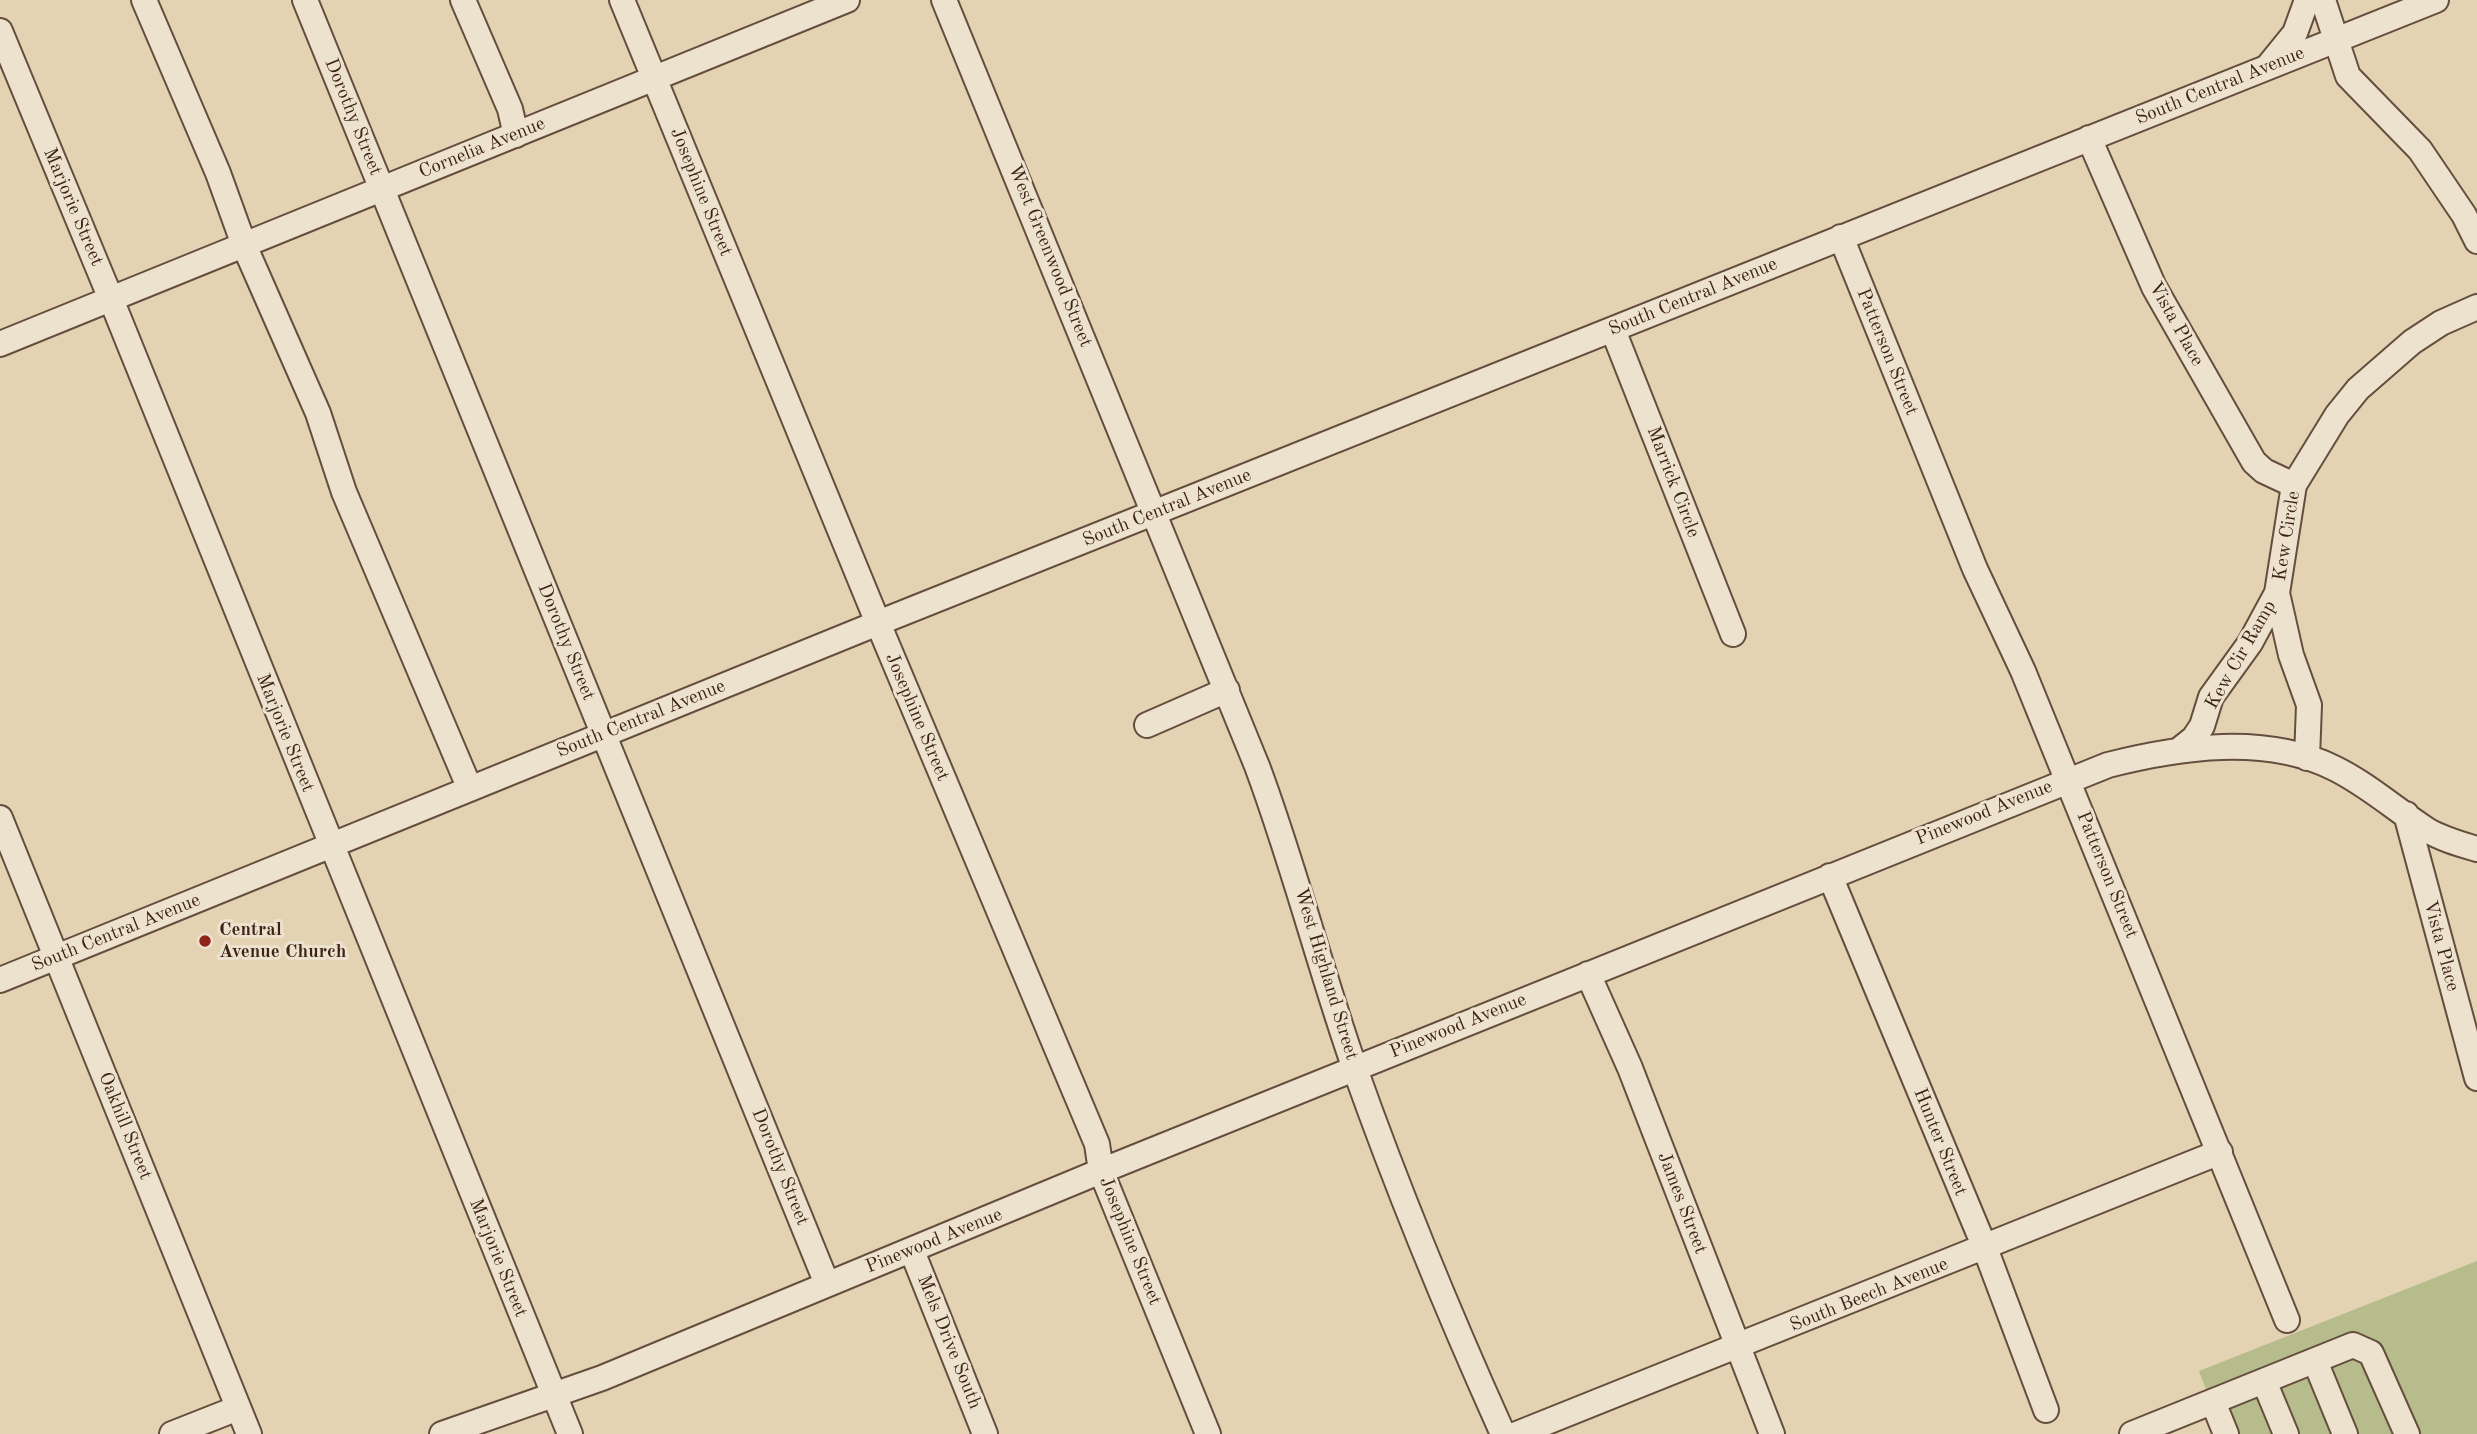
<!DOCTYPE html>
<style>
body{margin:0}
canvas{display:block;background:#e3d3b3}
</style>
<canvas width="2477" height="1434"></canvas>
<script>
const c = document.querySelector('canvas').getContext('2d');
c.lineJoin = 'round';
function paint(path, color) {
  c.fillStyle = color;
  c.fill(path, 'evenodd');
}
function trace(path, color, width, dash) {
  c.strokeStyle = color;
  c.lineWidth = width;
  c.lineCap = dash ? 'butt' : 'round';
  c.setLineDash(dash || []);
  c.stroke(path);
}
function label(font, color, halo, rows, align = 'center') {
  c.font = font + ' "Old Standard TT",serif';
  c.lineWidth = 6;
  c.setLineDash([]);
  c.textBaseline = 'middle';
  c.strokeStyle = halo;
  c.fillStyle = color;
  for (const [text, x, y, turn = 0] of rows) {
    c.save();
    c.translate(x, y);
    c.rotate((+turn || 0) * Math.PI / 180);
    c.textAlign = isNaN(turn) ? turn : align;
    if (halo) c.strokeText(text, 0, 0);
    c.fillText(text, 0, 0);
    c.restore();
  }
}
const green = new Path2D(`
 M2477 1261V1434H2223L2199 1371Z`);
const minor = new Path2D(`
 M144 0 218 173 244 245 318 413 344 492 470 789
 M305 0 827 1284
 M463 0 510 109 516 135
 M622 0 878 623 1097 1144 1101 1171 1208 1434
 M944 0 1257 766C1294 865 1320 969 1355 1069 1399 1193 1449 1314 1503 1434
 M2323 0 2348 76 2420 150 2464 215 2477 241
 M0 31 111 299 570 1434
 M2269 65 2295 33 2307 0
 M2089 138 2154 287 2254 462 2264 471 2294 485
 M1841 237 1975 569 2023 671 2287 1320
 M1613 330 1733 634
 M0 344 847 0
 M1147 725 1227 690
 M2179 750 2194 738 2202 726 2211 697 2250 643 2277 593
 M2307 758 2309 705 2291 655 2277 593 2294 485 2337 415 2358 389 2412 342 2441 323 2477 307
 M2406 814 2477 1078
 M0 818 249 1434
 M1830 876 1985 1248 2046 1410
 M1588 974 1630 1068 1772 1434
 M0 980 878 623 2436 0
 M912 1251 985 1434
 M2315 1361 2345 1434
 M2264 1381 2286 1434
 M2213 1402 2226 1434
 M172 1434 238 1408
 M442 1434 602 1378 1101 1171 2108 765C2179 747 2265 734 2334 768 2367 784 2396 810 2427 830 2442 839 2460 844 2477 849
 M1517 1434 2220 1152
 M2132 1434 2353 1345 2371 1353 2407 1434`);
const markers = [
 [205,941,7,"#8f2418"]
];
const streetNames = [
 ["South Central Avenue",2220,86,-22],
 ["Dorothy Street",353,117,68],
 ["Cornelia Avenue",482,148,-22],
 ["Josephine Street",701,192,68],
 ["Marjorie Street",73,207,67],
 ["West Greenwood Street",1050,256,68],
 ["South Central Avenue",1693,297,-22],
 ["Vista Place",2176,324,61],
 ["Patterson Street",1887,352,68],
 ["Marrick Circle",1673,482,69],
 ["South Central Avenue",1167,508,-22],
 ["Kew Circle",2287,536,-81],
 ["Dorothy Street",566,642,68],
 ["Kew Cir Ramp",2241,655,-60],
 ["Josephine Street",917,717,67],
 ["South Central Avenue",641,719,-22],
 ["Marjorie Street",285,733,68],
 ["Pinewood Avenue",1984,813,-22],
 ["Patterson Street",2107,875,68],
 ["South Central Avenue",116,933,-22],
 ["Vista Place",2441,946,75],
 ["West Highland Street",1326,974,73],
 ["Pinewood Avenue",1458,1026,-22],
 ["Oakhill Street",125,1126,68],
 ["Hunter Street",1940,1142,68],
 ["Dorothy Street",780,1167,68],
 ["James Street",1682,1203,69],
 ["Pinewood Avenue",934,1241,-22],
 ["Josephine Street",1130,1241,68],
 ["Marjorie Street",498,1258,68],
 ["South Beech Avenue",1869,1295,-22],
 ["Mels Drive South",949,1342,68]
];
const poiNames = [
 ["Central",219,930],
 ["Avenue Church",219,952]
];
paint(green, '#b6bc8b');
trace(minor, '#664e3e', 28);
trace(minor, '#ede2ce', 24);
for (const [x, y, r, color] of markers) {
  const dot = new Path2D();
  dot.arc(x, y, r, 0, 2 * Math.PI);
  c.fillStyle = color;
  c.fill(dot);
  trace(dot, '#ede2ce', 2.5);
}
label('19px', '#3c2217', '#ede2ce', streetNames);
label('bold 19px', '#3c2217', '#ede2ce', poiNames, 'left');
</script>
